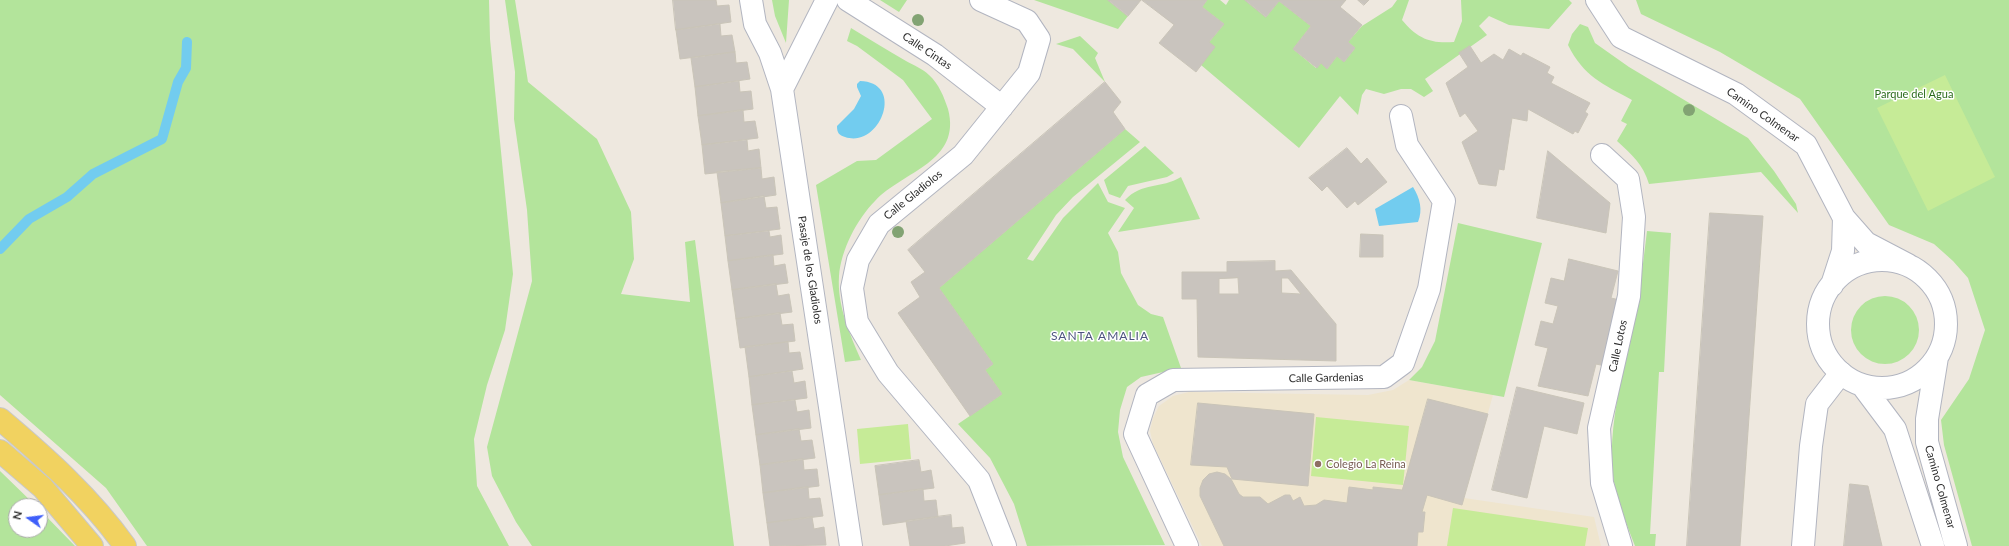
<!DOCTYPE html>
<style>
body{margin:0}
#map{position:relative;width:2009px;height:546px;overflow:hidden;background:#eee8df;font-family:Lato,sans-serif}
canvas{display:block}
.north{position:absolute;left:8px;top:498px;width:40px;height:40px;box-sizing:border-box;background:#fff;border:1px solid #ababab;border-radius:50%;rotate:284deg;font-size:11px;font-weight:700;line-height:16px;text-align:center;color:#2c2c2c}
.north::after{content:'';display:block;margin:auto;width:14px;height:18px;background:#3f5ffa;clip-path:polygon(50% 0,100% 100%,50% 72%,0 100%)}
</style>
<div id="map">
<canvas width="2009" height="546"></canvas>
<div class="north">N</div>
</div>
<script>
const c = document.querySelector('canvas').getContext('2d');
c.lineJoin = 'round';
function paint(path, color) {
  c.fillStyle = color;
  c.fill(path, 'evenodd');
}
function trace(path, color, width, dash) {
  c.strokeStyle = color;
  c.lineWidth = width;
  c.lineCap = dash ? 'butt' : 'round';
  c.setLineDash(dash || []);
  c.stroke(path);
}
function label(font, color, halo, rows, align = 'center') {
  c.font = font + ' Lato,sans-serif';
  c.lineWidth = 3;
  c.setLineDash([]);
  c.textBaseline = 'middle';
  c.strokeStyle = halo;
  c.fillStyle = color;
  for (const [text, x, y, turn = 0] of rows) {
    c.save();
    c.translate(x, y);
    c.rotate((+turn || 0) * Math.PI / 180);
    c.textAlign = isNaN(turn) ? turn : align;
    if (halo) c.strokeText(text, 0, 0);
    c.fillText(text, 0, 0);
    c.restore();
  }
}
const education = new Path2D(`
 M1409 380 1493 395 1464 498 1594 517 1601 546H1202L1153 444 1150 431 1153 418 1159 406 1173 396 1189 392 1368 395 1393 390Z`);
const green = new Path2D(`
 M0 0H489L490 39 513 274 505 330 487 385 474 439 477 486 509 546H147L106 488 0 395Z
 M505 0H515L528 82 597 139 631 212 634 259 621 294 690 302 685 242 695 240 734 546H532L516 522 492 476 487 447 532 281 527 210 514 119 515 72Z
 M772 0H789L786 43 775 16Z
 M880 0H907L899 12Z
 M1034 0H1108L1128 16 1118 29Z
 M1207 0H1220L1226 5 1229 0H1245L1266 17 1279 1 1311 26 1293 49 1316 68 1321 63 1327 69 1337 56 1344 62 1355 48 1348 42 1362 26 1392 7 1397 0H1409L1402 20C1417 38 1430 44 1454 42L1462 21 1461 0H1569L1572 3 1549 29 1509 25 1489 16 1479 26 1487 35 1425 79 1433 91 1424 97 1411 89H1401L1384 94 1366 89 1362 95 1358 115 1340 96 1299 148 1201 65 1209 42 1224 24 1202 7Z
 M1636 0H2009V546H1972L1944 445 1941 420 1969 379 1985 330 1968 278 1953 261 1934 244 1889 225 1800 99 1720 52 1641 14Z
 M1580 24 1588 27 1595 43 1629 67 1748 138 1774 171 1796 204 1798 213 1761 172 1649 184C1643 164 1632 155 1617 141L1627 124 1621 121 1632 100C1603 84 1584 77 1568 45L1572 34Z
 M851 28C869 39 887 50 906 61 913 65 923 69 929 75 939 84 944 97 948 109 962 162 903 171 875 201 857 219 841 250 839 276 837 306 850 334 861 360L845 362 816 185 857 161 876 160 932 119 903 80 857 46 847 41Z
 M1080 36 1098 53 1095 58 1105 82 1073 49 1056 44Z
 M1125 129 1140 142 1073 197 1056 215 1027 259 1033 261 1063 218 1098 183 1108 202 1125 208 1108 233 1118 252 1121 273 1138 305 1151 314 1163 317 1181 368 1141 377 1127 387 1120 410 1118 432 1123 457 1165 545 1027 546 1014 504 990 458 958 424 1002 394 985 370 993 364 939 288Z
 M1145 146 1174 173 1167 177 1128 186 1120 198 1109 194 1104 180Z
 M1181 177 1200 219 1118 232 1134 208 1125 200C1142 182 1161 189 1181 177Z
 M1458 223 1542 243 1504 397 1409 380 1422 367 1435 341Z
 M1647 231 1671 233 1664 372H1659L1650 534H1656L1655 546H1635C1627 525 1618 504 1614 482 1605 429 1627 358 1637 304 1641 280 1644 256 1647 231Z
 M1851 330a34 34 0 1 1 68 0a34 34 0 1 1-68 0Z
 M0 471 36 506H16V530H40V510L75 546H0Z`);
const pitch = new Path2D(`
 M1945 75 1995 177 1928 211 1877 108Z
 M1316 417 1409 426 1403 485 1311 476Z
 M908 424 911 459 860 464 857 429Z
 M1453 508 1588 528 1585 546H1447Z`);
const water = new Path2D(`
 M860 81C906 82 880 149 845 137 839 135 837 133 837 126L854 109 861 96 857 87V84Z
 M1413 187C1420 198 1423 210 1418 222L1379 226 1375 209Z`);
const stream = new Path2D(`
 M0 249 29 219 67 197 93 174 162 139 178 82 186 68 187 42`);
const building = new Path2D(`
 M673 0H716L717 6 729 5 731 22 676 30Z
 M1108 0H1141L1128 16Z
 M1142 0H1207L1202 7 1224 24 1209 42 1215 47 1196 72 1159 43 1174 25Z
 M1245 0H1346L1340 7 1362 25 1348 42 1355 48 1344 62 1337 56 1327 69 1321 63 1317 68 1293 49 1311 26 1279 1 1266 17Z
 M1358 0H1369L1364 5Z
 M720 24 721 36 732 35 735 52 680 59 676 30Z
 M1470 46 1481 63 1494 54 1503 60 1509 49 1521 56 1523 53 1550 67 1547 73 1554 77 1551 83 1590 103 1585 112 1588 114 1578 133 1575 131 1573 134 1528 109 1527 121 1512 118 1504 170 1499 169 1496 186 1479 184 1462 142 1478 131 1465 113 1460 117 1446 83 1468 67 1459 53Z
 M735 52 736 63 747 62 750 79 695 87 691 58Z
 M739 81 740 92 751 91 753 109 698 116 695 87Z
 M1105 82 1121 102 1113 112 1125 129 939 288 993 364 985 370 1002 394 970 416 898 313 920 297 911 282 925 272 908 250Z
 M743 110 744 122 755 121 758 138 702 145 698 116Z
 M747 140 748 151 759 149 761 168 705 174 702 145Z
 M1347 148 1361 164 1367 158 1387 182 1358 205 1355 201 1347 208 1327 186 1322 191 1309 178Z
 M1548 151 1610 203 1606 233 1537 218Z
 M761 168 762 179 774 177 776 195 721 203 717 172Z
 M764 196 766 208 777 207 780 229 725 236 721 203Z
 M1710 213 1763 216 1740 546H1687Z
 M769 231 770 237 781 235 783 254 728 261 725 236Z
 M1361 234 1383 235V257H1360Z
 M773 255 774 266 785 264 788 283 732 290 728 261Z
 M1569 259 1618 271 1611 298 1620 300 1605 366 1596 364 1588 396 1538 386 1548 348 1535 345 1541 321 1553 324 1558 306 1545 303 1551 278 1564 281Z
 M1275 261V271L1291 270 1336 324V361L1198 357 1197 299H1182V272H1227V262ZM1238 278 1239 294H1219V279ZM1282 278H1288L1301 294 1282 293Z
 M776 284 778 296 789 294 792 312 736 319 732 290Z
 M780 313 782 325 793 324 795 341 740 348 736 319Z
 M788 342 789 353 800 352 803 369 749 377 745 347Z
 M792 371 794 383 805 381 807 398 752 405 749 377Z
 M1517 387 1584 403 1577 434 1544 426 1527 498 1492 490Z
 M1428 399 1488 414 1462 505 1427 495 1422 512H1425L1423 532H1418L1417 546H1224L1200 496V488L1203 480 1209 474 1217 472 1225 474 1231 479 1239 494 1243 497H1260L1268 504 1285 495H1290L1293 501 1300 497 1304 506 1316 505 1324 500 1347 503 1349 487 1373 490V487L1402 490Z
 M795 400 797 412 809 410 811 428 756 435 752 405Z
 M1198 403 1314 414 1308 486 1232 479 1227 467 1191 465Z
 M799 429 801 441 812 440 815 458 760 465 756 435Z
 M803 459 804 470 817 469 819 486 763 493 760 465Z
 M919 460 921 472 931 470 934 488 879 495 875 466Z
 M1850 484 1868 486 1882 546H1844Z
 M808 487 809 499 820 498 823 516 767 523 763 493Z
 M923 489 924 501 936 500 938 517 883 525 879 495Z
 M951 515 952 528 963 527 965 543 945 546H910L906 521Z
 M812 517 814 529 824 527 826 545 770 546 767 523Z`);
const street = new Path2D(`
 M751 0 755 24 770 53 782 89 851 546
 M848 0 935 55 1002 107
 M981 0 1027 21 1039 39 1029 73 963 155 879 224 858 260 852 288 857 322 888 373 979 480 1005 546
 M782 89 827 0
 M1602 155 1628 179 1634 217 1629 296 1599 428 1602 483 1621 546
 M1187 546 1135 434 1147 395 1173 380 1384 377 1403 363 1429 289 1444 201 1407 145 1401 116
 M1803 546 1811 446 1817 404 1841 373`);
const secondary = new Path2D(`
 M1597 0 1621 37 1736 94 1806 145 1844 218 1866 243 1908 265
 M1818 324a64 64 0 1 1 128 0a64 64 0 1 1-128 0Z
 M1832 285 1843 251 1844 218
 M1937 357 1927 419V442L1956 546
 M1862 385 1895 429 1933 546`);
const primary = new Path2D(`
 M0 419C46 458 90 497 125 546
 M0 451 43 488 92 546`);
const trees = [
 [918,20],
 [1689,110],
 [898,232]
];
const markers = [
 [1318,464,4,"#8d6e63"]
];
const streetNames = [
 ["Calle Cintas",927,51,34],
 ["Camino Colmenar",1763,115,35],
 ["Calle Gladiolos",913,195,-39],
 ["Pasaje de los Gladiolos",810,270,81],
 ["Calle Lotos",1618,346,-78],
 ["Calle Gardenias",1326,378,-1],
 ["Camino Colmenar",1940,487,74]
];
const parkNames = [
 ["Parque del Agua",1914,94]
];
const educationNames = [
 ["Colegio La Reina",1326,464]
];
const neighbourhoodNames = [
 ["SANTA AMALIA",1100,336]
];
paint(education, '#efe5ce');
paint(green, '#b3e49b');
paint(pitch, '#c6eb97');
paint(water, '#72ccef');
trace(stream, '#72ccef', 10);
paint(building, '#c9c4be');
trace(building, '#c9c4b8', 1);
trace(street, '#b2b5c0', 24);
trace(secondary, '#b2b5c0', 24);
trace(primary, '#c8c8c8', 24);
trace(street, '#fff', 22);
trace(secondary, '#fff', 22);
trace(primary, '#f1d260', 22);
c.fillStyle = '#82a373';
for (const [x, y] of trees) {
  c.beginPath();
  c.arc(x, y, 6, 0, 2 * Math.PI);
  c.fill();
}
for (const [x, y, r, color] of markers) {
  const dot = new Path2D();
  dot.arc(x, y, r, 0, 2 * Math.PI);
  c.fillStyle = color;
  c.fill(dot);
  trace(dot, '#fff', 1.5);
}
label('11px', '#2c2c2c', '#fff', streetNames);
label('11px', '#2a6b1b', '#fff', parkNames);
label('11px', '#785e54', '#fff', educationNames, 'left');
c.letterSpacing = '1px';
label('12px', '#4c547e', '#fff', neighbourhoodNames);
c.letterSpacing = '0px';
</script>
